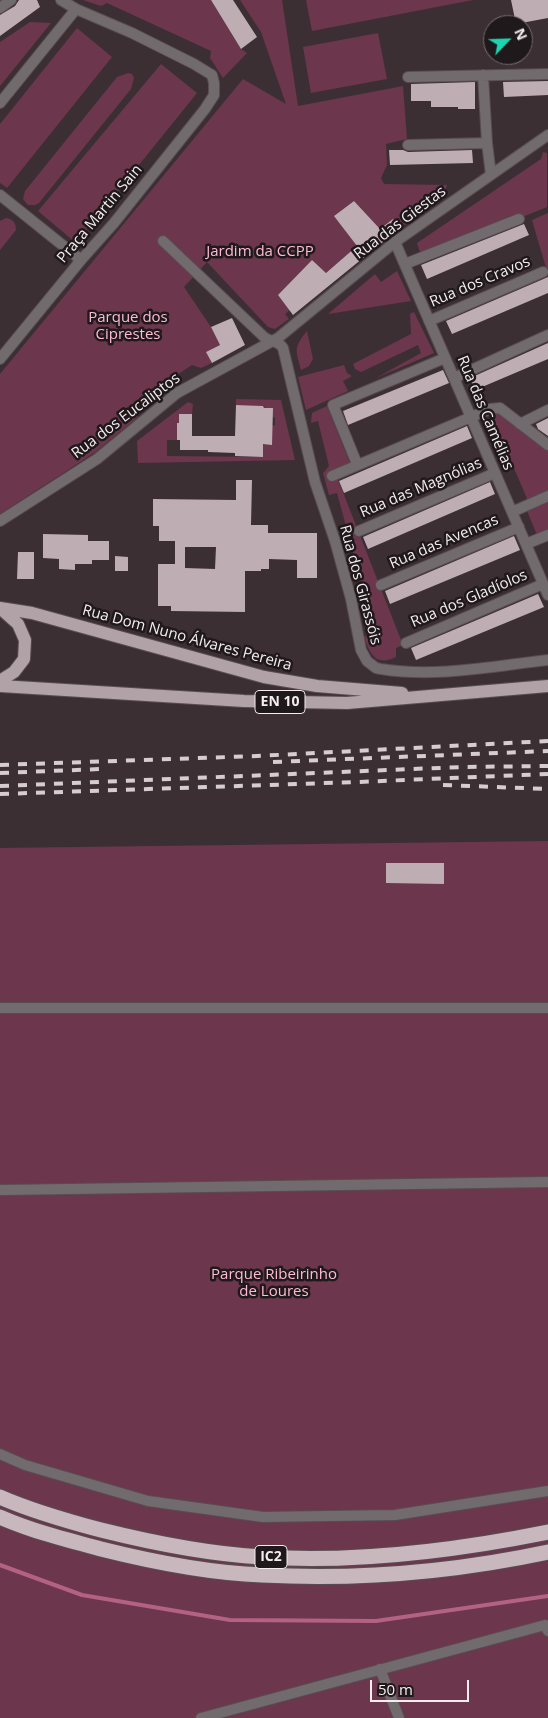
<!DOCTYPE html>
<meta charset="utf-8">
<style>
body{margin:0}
#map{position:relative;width:548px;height:1718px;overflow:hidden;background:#3c2f34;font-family:"Open Sans",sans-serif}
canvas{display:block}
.north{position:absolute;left:483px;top:15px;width:50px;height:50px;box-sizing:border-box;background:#1f191b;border:1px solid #746d70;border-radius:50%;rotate:66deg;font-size:14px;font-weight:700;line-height:20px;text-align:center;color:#f4ecef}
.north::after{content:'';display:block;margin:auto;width:18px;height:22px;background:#19d5b2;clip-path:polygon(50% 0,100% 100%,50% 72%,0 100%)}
.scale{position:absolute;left:370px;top:1680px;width:99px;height:22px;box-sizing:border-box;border:2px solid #f4ecef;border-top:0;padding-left:6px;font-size:15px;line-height:18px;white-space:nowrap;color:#f4ecef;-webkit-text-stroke:4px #1f191b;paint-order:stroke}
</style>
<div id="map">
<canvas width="548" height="1718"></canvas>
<div class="north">N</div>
<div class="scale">50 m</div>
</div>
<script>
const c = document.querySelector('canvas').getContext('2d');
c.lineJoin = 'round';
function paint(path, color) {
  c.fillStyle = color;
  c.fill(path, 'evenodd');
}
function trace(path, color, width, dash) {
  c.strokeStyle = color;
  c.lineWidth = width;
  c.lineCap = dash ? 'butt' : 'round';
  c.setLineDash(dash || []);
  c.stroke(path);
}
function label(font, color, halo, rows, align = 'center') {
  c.font = font + ' "Open Sans",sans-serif';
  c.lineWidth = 5;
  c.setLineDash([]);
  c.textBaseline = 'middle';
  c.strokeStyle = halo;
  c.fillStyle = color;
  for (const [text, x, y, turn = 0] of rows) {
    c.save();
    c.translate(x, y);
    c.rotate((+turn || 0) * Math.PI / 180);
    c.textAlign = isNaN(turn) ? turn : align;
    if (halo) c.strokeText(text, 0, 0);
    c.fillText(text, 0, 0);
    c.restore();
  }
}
const green = new Path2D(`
 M83 0H211L241 49 247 53 223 78 210 58 211 51 107 3 101 6Z
 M240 0H282L298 106 403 86 407 139 386 144 387 165 381 178 384 184 447 185 444 195 400 228 393 219 380 229 354 201 335 215 357 246 326 273 312 260 278 295 290 310 285 314 289 319 275 329 268 327 207 262 184 287 211 327 220 345 207 352 212 363 201 368 192 365 131 405 138 417 94 453 0 514V374L243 79 286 104 261 32Z
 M306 0H473L312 31Z
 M30 22 51 23 0 86V42Z
 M77 28 112 57 7 188 0 183V124Z
 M378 33 387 79 311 93 303 47Z
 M161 64 197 93 76 243 38 211Z
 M128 73 132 74 134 78 131 89 39 203 35 205H28L23 199 25 191 117 77Z
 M543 152 547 153V207L422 258 417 243 541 159Z
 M548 213V268H546L532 220Z
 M6 218C13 219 16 223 16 230L0 250V221Z
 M397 271 411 301 328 314 375 274 381 282Z
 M414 312 434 353 376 378 421 353 418 345 361 372 355 369 353 364 411 334 410 314Z
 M307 331 313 359 309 366 301 370C296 350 293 348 307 331Z
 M344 365 347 373 352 376 343 381 348 391 306 410 298 377Z
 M236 399 281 400 295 460 138 463 137 441 188 402 193 404 192 414 177 424V440H167V456L263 457V444H272V426L275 425V418L273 417 263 406 236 405Z
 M327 406 352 468 337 477 403 645 396 648V657C376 667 370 654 364 637L375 633 337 493 329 495 323 473 329 466 318 421 311 423 312 413Z
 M499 410 548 447V493L528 501 490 412Z
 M548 502V531L537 535 527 511Z
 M548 841V1718H0V848Z`);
const stream = new Path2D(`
 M0 1565 82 1595 230 1620 376 1621 548 1596`);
const building = new Path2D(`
 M19 0H37L40 7 0 36V15L15 6Z
 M211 0H233L257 37 241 49Z
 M511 0H548V18L516 24Z
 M548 81V95L504 97 503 82Z
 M475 82V109H458V107H431V101H411V84Z
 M389 150H403L408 152 472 150 473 163 390 165Z
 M354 201 380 229 393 219 400 228 293 315 278 295 312 260 326 273 357 246 334 216Z
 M524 224 529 235 427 279 421 265Z
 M548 277V293L452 334 446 321Z
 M232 318 245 345 212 363 206 352 220 345 211 327Z
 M548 343V359L475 390 470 378Z
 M443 370 449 383 348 425 343 411Z
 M236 405 263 406 264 408H273L272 445 263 444V457L235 456V453L208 452V450H180V440H177V423H179V414H192V436H235Z
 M548 418V436L538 429 536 424Z
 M467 426 472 438 344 493 339 481Z
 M236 480H252L251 525H268V533H317V578H297V560L269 559V569H261V571H245V612L171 611V606H158V564H175V541H159V526H153V499L236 500ZM185 547H216L215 569 185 568Z
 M490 482 495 494 368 549 363 537Z
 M43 534 88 535V541H109V560H92V564H75V570L59 569V559L43 558Z
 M514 536 520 550 390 604 385 591Z
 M18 552H34V579H17Z
 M115 556 128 557V571H115Z
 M538 594 544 607 416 660 411 648Z
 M386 863H444V884L386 883Z`);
const street = new Path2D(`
 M0 8 11 0
 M483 75 487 143 491 175
 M408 77 548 74
 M0 103 76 9
 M408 145 487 143
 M0 195 81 260
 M163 241 264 337C270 342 278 340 283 348L315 482 335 541 351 599 361 650 367 661 376 668 381 669C436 678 494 666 548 660
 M395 242 548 595
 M405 264 519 219
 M429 321 543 272
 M0 359 81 260 114 223 205 109 214 95V83L212 75 194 64 132 33 76 9 61 0
 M454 378 548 335
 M520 424 548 410
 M357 464 333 405 445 358
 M332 476 490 409 500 408 548 445
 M512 512 548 496
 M0 521 97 459 177 393 278 338 395 242 548 135
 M359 531 495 473
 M526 544 548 535
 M381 585 519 527
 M406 643 543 584
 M0 1008H548
 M0 1190 548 1182
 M0 1454 25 1465 148 1501 263 1517 395 1515 548 1491
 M380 1669 399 1718
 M201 1718 545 1625 548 1631`);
const primary = new Path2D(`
 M0 608 32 613 264 677 317 686 402 693
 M0 681 14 672 24 659 25 640 18 624 1 609
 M0 686 244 701 347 703 548 686`);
const highway = new Path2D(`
 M0 1497C32 1511 67 1521 101 1530 153 1543 208 1554 262 1557 358 1563 454 1551 548 1532
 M0 1517C32 1531 67 1540 101 1549 153 1562 208 1573 262 1575 358 1580 454 1572 548 1552`);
const rail = new Path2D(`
 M273 762 548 751
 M0 765 257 756 548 741
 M0 773 101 769
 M443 785 548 789
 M0 786 462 767 548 766
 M0 794 357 782 548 774`);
const shields = [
 [280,702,50],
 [271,1557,32]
];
const shieldNames = [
 ["EN 10",280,702],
 ["IC2",271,1557]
];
const streetNames = [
 ["Praça Martin Sain",100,214,-50],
 ["Rua das Giestas",400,223,-37],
 ["Rua dos Cravos",480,282,-23],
 ["Rua das Camélias",485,413,67],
 ["Rua dos Eucaliptos",126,416,-37],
 ["Rua das Magnólias",421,488,-23],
 ["Rua das Avencas",444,542,-23],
 ["Rua dos Girassóis",360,585,75],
 ["Rua dos Gladíolos",469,599,-23],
 ["Rua Dom Nuno Álvares Pereira",187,638,15]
];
const parkNames = [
 ["Jardim da CCPP",260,252],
 ["Parque dos",128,318],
 ["Ciprestes",128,335],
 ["Parque Ribeirinho",274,1275],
 ["de Loures",274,1292]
];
paint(green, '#6c364d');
trace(stream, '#b46284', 4);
paint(building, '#beadb3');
trace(street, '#594d52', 12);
trace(primary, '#594d52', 14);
trace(highway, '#594d52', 17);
trace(street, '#726b6e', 10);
trace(primary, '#b0a2a7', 12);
trace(highway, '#c8b8bd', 15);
trace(rail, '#d5cdd0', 4, [9, 9]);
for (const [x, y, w] of shields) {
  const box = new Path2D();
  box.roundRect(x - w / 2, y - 11.5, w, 23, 4);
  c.fillStyle = '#1f191b';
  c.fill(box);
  trace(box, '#f4ecef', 1);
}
label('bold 14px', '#f4ecef', null, shieldNames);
label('15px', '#f4ecef', '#1f191b', streetNames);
label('15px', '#ffbad4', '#1f191b', parkNames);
</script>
